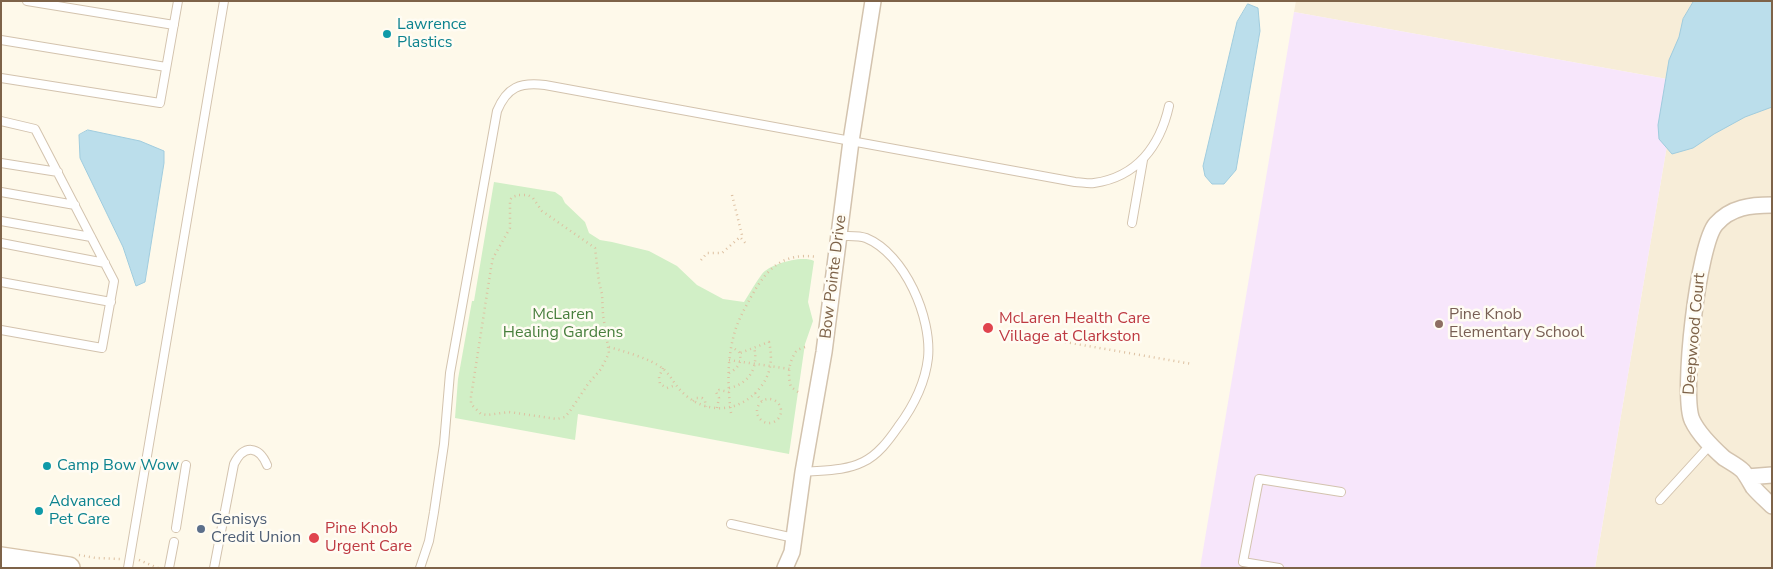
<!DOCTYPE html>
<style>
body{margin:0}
#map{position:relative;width:1773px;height:569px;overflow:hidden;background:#fef9ea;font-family:"Nunito Sans",sans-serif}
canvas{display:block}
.frame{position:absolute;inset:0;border:2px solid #7e6349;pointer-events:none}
</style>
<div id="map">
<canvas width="1773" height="569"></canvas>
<div class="frame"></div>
</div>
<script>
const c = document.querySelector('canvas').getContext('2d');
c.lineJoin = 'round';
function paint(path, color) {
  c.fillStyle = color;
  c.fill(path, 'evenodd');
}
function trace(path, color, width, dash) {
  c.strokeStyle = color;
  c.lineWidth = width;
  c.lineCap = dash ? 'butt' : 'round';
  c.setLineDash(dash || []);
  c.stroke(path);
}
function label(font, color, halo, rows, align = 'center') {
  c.font = font + ' "Nunito Sans",sans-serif';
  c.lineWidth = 5;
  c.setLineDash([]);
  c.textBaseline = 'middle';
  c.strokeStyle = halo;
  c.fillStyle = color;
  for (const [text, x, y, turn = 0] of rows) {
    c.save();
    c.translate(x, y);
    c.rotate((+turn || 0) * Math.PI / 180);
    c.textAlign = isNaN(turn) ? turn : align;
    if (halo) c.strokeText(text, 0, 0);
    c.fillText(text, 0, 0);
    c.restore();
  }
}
const residential = new Path2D(`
 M1296 1H1772V568H1595L1678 81 1294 12Z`);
const education = new Path2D(`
 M1294 12 1678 81 1595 568H1200Z`);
const green = new Path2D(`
 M494 182 555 192 562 197 565 203 585 222 589 233 600 240 612 242 649 251 677 266 697 285 723 299 744 302C750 293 755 283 762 274 770 264 802 255 814 261L808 302 813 321 805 344 789 454 578 414 575 440 455 418 458 379 472 301H474Z`);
const water = new Path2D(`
 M1694 1H1772V107L1745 117 1714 134 1693 148 1672 154 1659 139 1658 125 1669 60 1679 37 1683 19Z
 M1248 4 1258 8 1260 31 1236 170 1224 184H1212L1205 176 1203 166 1237 22Z
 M88 130 140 141 164 151V163L145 282 136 286 123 247 80 158 79 135Z`);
const path = new Path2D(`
 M519 195H528L533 198 542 211 595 248 599 282 602 294 603 315 609 353 601 369 588 384 570 411 565 417 557 419 509 412 487 415 481 414 471 404V397L491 268 493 258 510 228V200L512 197Z
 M732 195 742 235 740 237
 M701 260 707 253H722L740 237 747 245
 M1065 342 1192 364
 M609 347C623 351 651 359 662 368 670 374 674 384 682 392 704 414 738 414 759 389 771 375 773 360 769 342L740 353
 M729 360 790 369
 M663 368 659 377 660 384 667 388 676 385
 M729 373C737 369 743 362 739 352L732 347
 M729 388C749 384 759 367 754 347
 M798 392 791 387C787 374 789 361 797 350L805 347
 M755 393 762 401
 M757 411a12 12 0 1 1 24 0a12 12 0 1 1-24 0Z
 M693 401 696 398H702L705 401 706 407
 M717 408 719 398 716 392 719 390 729 392
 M731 413C727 384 727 353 737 325 741 315 746 306 751 297 767 268 783 252 818 257
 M79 555 96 558 121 559
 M139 560 158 568`);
const service = new Path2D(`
 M27 1 174 25
 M1 40 166 67
 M1 78 160 103 178 1
 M1 121 35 129 114 281 102 348 1 330
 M1 163 58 172
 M1 192 75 205
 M1 221 91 237
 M1132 223 1143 160
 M1 243 105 263
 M1 282 111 302
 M803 472C824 470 845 471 863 462 878 455 889 440 898 427 913 407 925 384 928 358 932 318 905 254 866 238 859 235 847 236 839 236
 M1660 500 1711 444
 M731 524 794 538
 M176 528 186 465
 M128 568 224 1
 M169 568 174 542
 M214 568 234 464C244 444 259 446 267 465
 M420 568 429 541 434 512 444 444 450 373 497 111C507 87 520 82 545 85L1075 182C1081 182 1088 184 1094 183 1137 177 1160 146 1169 106
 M1279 568 1243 562 1259 479 1341 492`);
const minor = new Path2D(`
 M1772 205C1751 205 1731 207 1716 224 1698 244 1681 395 1692 420 1699 435 1713 448 1724 458 1730 462 1738 466 1743 471 1747 476 1750 482 1753 487 1759 494 1766 500 1772 506
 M1747 477 1772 475
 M785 568 792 552 803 472 824 352 851 141 873 1`);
const secondary = new Path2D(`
 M1 558 69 568`);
const markers = [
 [387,34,5,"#0f9aa8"],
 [1439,324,5,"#8d6e63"],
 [988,328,6,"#e0444e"],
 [47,466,5,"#0f9aa8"],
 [39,511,5,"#0f9aa8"],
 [201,529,5,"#5c6f8a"],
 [314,538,6,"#e0444e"]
];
const cultureNames = [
 ["Lawrence",397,25],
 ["Plastics",397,43],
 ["Camp Bow Wow",57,466],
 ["Advanced",49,502],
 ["Pet Care",49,520]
];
const streetNames = [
 ["Bow Pointe Drive",834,277,-83],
 ["Deepwood Court",1695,334,-85]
];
const parkNames = [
 ["McLaren",563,315],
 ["Healing Gardens",563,333]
];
const educationNames = [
 ["Pine Knob",1449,315],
 ["Elementary School",1449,333]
];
const healthNames = [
 ["McLaren Health Care",999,319],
 ["Village at Clarkston",999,337],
 ["Pine Knob",325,529],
 ["Urgent Care",325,547]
];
const serviceNames = [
 ["Genisys",211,520],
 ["Credit Union",211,538]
];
paint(residential, '#f7edd8');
paint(education, '#f7e6fb');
paint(green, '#d1efc6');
paint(water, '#bbdeeb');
trace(water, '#a0ccde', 1);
trace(service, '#d3c3ae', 10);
trace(minor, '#d3c3ae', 18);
trace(secondary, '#d7c4ab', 24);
trace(path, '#ddc0a1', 2.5, [1, 4]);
trace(service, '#fff', 8);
trace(minor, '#fff', 15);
trace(secondary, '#fff', 21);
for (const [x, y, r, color] of markers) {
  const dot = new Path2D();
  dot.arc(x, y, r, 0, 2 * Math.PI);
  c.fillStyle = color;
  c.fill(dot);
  trace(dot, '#fffcf3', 2);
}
label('16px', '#0d838f', '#fffcf3', cultureNames, 'left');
label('16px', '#7e6349', '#fffcf3', streetNames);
label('16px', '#477e3c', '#fffcf3', parkNames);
label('16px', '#785e54', '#fffcf3', educationNames, 'left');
label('16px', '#be3a42', '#fffcf3', healthNames, 'left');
label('16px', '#4e5e75', '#fffcf3', serviceNames, 'left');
</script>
